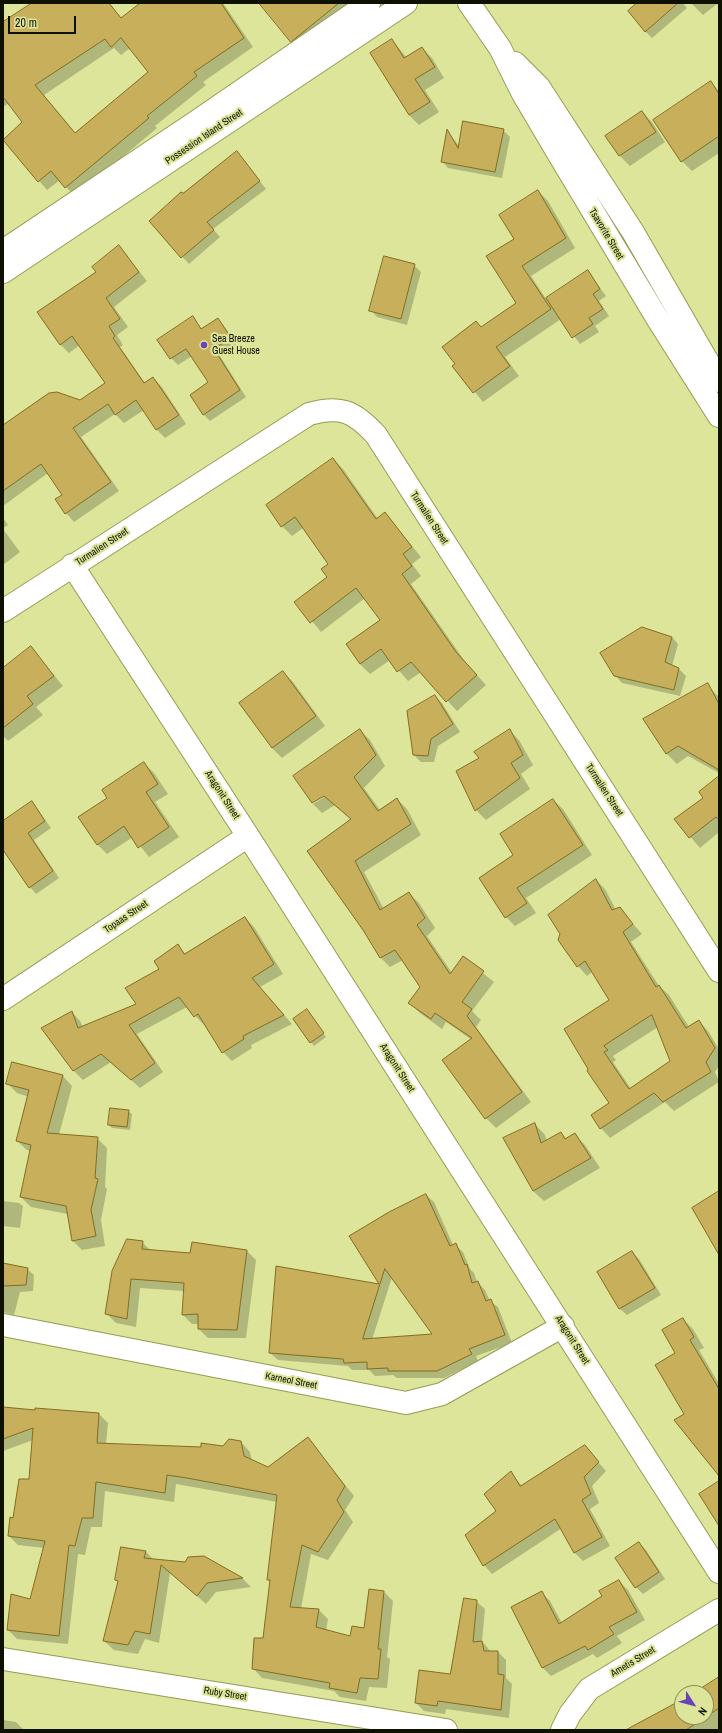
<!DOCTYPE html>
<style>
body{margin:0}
#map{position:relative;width:722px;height:1733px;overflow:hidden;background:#dde59a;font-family:"Archivo Narrow",sans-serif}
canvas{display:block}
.frame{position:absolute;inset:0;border:4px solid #0e1000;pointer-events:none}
.north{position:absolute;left:674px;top:1685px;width:40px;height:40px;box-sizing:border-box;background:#dde59a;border:1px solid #8a905c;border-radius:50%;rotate:126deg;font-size:11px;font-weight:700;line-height:16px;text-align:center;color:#0e1000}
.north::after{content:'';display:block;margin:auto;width:14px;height:18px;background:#6941b9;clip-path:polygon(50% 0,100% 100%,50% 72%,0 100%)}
.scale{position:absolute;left:8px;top:16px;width:68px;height:18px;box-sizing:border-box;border:2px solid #0e1000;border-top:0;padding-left:5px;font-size:12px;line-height:14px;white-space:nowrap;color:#0e1000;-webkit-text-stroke:3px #dde59a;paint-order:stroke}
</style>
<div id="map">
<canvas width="722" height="1733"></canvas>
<div class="frame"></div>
<div class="north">N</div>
<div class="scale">20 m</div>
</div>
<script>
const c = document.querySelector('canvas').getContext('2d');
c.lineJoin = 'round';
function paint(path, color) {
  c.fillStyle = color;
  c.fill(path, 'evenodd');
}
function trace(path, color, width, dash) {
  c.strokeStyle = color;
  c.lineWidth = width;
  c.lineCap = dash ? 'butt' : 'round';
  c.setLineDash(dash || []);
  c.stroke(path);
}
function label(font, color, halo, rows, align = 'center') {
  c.font = font + ' "Archivo Narrow",sans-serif';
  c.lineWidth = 4;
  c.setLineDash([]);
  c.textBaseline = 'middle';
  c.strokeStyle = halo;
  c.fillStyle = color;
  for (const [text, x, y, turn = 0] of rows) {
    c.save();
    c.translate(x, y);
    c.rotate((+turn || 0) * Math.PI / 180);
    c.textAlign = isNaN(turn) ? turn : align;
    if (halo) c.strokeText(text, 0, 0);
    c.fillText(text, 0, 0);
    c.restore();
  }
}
const shadow = new Path2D(`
 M34 3H109L122 19 141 3H223L253 47 203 82 206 85 155 126 157 128 75 197 60 180 47 190 3 139 24 122 9 103 3 107V24ZM114 48 121 55 130 48 150 72 75 133 44 95Z
 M261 3H368L300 50Z
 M639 3H683L687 8 652 38 645 31Z
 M691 3H719V7L717 4 703 15Z
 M392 40 407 58 422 48 432 58 444 78 425 90 439 112 419 125 409 115 371 53Z
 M710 82 719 91V153L692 171 682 161Z
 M642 112 652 122 665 142 630 166 620 156 606 136Z
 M503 130 510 137 502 178 448 168 442 161 447 131 460 147Z
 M237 152 266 189 213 229 220 237 189 264 150 221Z
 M538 191 548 201 575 248 531 276 546 299 588 271 606 296 599 301 609 316 595 326 599 332 580 344 561 319 505 357 519 376 483 402 454 366 482 328 518 304 515 239Z
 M119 247 147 281 114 307 128 327 117 335 123 345 120 347 145 383 153 378 162 387 186 424 165 438 157 430 144 410 124 423 115 414 81 437 119 491 74 522 66 513 63 495 48 473 3 506V426L80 401 106 383 80 345 69 353 60 344 97 272Z
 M414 265 421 272 407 325 377 317 371 310Z
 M193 318 202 329 218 319 224 326 237 345 220 356 246 397 210 421 203 414 210 383 192 356 178 365 171 358Z
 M333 459 343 469 378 519 385 513 421 557 412 564 421 576 411 584 466 663 486 685 457 711 421 672 408 681 390 660 370 674 360 664 347 645 382 620 365 598 321 632 296 602 329 577V564L303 528 292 536 282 526Z
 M3 518 8 525 3 528Z
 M3 529 20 552 3 565Z
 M672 637 678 644 672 666 679 669 686 676 680 696 622 683 615 675Z
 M31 648 63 686 36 707 43 715 8 741 3 736V669Z
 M283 672 293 682 325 726 282 758 272 748Z
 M707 685 719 697V773L688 756 677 764 667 754 644 719Z
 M435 696 442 703 460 732 438 746 434 762H421L414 755Z
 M360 730 370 740 385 766 364 788 380 810 397 799 407 809 421 835 364 872 384 909 409 893 419 903 435 928 427 936 452 973 463 957 494 982 472 1011 481 1020 476 1027 531 1102 496 1128 486 1118 472 1040 446 1022 442 1029 420 1013 410 1003 422 987 403 960 390 967 380 957 364 929 309 851 352 820 335 805 322 813 313 804 329 794 328 792 313 801V803L294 777Z
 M509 730 519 740 533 765 521 774 530 789 486 820 476 810 480 759Z
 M144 763 154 773 168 794 155 802 179 837 149 857 133 837 107 854 97 844 108 798Z
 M719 777V832L700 848 676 820 704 798Z
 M553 800 563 809 592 855 526 898 536 913 515 926 506 917 515 855Z
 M32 802 51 828 34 840 59 878 36 894 30 887 3 846V822Z
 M596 880 605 889 616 910 619 908 642 934 631 942 659 986 669 995 689 1027 699 1021 708 1031 719 1049V1066L715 1072 719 1082 674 1111 665 1102 610 1138 601 1128 610 1103 588 1071 611 1000 592 972 587 976 578 966ZM658 1027 671 1062 631 1089 613 1062 616 1060 613 1056Z
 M245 918 254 927 283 974 260 987 292 1024 251 1045 252 1048 232 1061 223 1052 205 1024 204 1025 187 1007 137 1034 163 1072 140 1088 111 1062 83 1080 74 1071 43 1029 72 1012 80 1021 83 1027 138 1004 177 945 186 954Z
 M310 1014 326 1037 314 1046 294 1020Z
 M63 1076 72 1086 59 1135 97 1138 107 1148 105 1187 107 1189 101 1220 105 1246 82 1250 72 1240 68 1214 31 1207 21 1197 30 1151 27 1150 17 1141 29 1097 17 1093 8 1084Z
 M128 1111 132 1114 130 1130 112 1128 109 1125Z
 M535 1124 545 1135 547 1141 561 1133 567 1139 575 1135 585 1145 600 1168 544 1201 533 1191 504 1138Z
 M426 1195 434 1202 453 1245H455L463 1252 470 1269 474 1273 477 1282 485 1290 490 1301 498 1307 512 1343 476 1356 478 1361 444 1378H397L393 1375 375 1376 369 1370H352L348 1366 278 1360 270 1353 277 1267 381 1285 350 1236ZM392 1277 434 1335 372 1340Z
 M3 1201 19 1203 23 1206 20 1228 3 1226Z
 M142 1242 150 1250 191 1254 192 1243 247 1251 256 1260 246 1338H208L199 1329V1324H192L183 1315 184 1291 140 1288 136 1327 116 1323 107 1314Z
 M632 1252 639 1259 661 1295 627 1315 620 1309 598 1273Z
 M3 1264 27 1269 34 1275 33 1291 20 1292 14 1315 3 1312Z
 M683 1319 693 1329 704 1348 699 1350 719 1384V1474L685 1414 677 1353Z
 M3 1408 36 1411 99 1414 108 1423 106 1444 202 1449 223 1448 241 1442 250 1452 252 1461 268 1469 307 1438 354 1496 345 1510 353 1522 328 1560 311 1554 301 1609 319 1610 328 1619 326 1631 350 1637 364 1629 384 1592 393 1601 387 1657 390 1659 387 1688 369 1687 366 1701 340 1697 334 1691 262 1678 253 1668 263 1639 271 1583 268 1580 277 1502 176 1484 174 1502 105 1491 102 1527H91L85 1555 78 1554 68 1644 17 1639 8 1630 31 1600 44 1548 18 1545 9 1536 30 1480 33 1440 3 1451Z
 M585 1447 606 1471 592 1486 599 1503 590 1509 610 1546 583 1561 574 1552 562 1528 492 1574 484 1565 498 1511 511 1473 522 1486Z
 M639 1543 646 1550 665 1579 643 1594 636 1587Z
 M122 1548 146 1552 154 1560 186 1563 204 1557 243 1579 251 1587 216 1592 206 1604 170 1573 159 1643 145 1639 138 1654 114 1650 104 1641 119 1583 116 1579Z
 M619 1581 628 1590 645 1620 617 1636 622 1643 597 1658 593 1654 551 1676 542 1667V1593L550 1601 562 1623 603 1597Z
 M476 1601 485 1609 482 1641 491 1652H498L506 1660V1678L512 1684 509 1718 446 1709 445 1714 424 1711 416 1703 450 1675Z
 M719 1678V1730H628L682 1701V1717H706V1693H696Z
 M3 1720 16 1722 24 1730H3Z`);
const building = new Path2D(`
 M32 3H109L121 18 140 3H221L244 38 194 72 197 76 147 116 149 118 65 188 51 171 38 182 3 140 22 122 3 97V22ZM121 38 148 72 75 133 35 85 105 39 111 47Z
 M259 3H339L291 42Z
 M637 3H678L645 32 628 11Z
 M392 39 404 58 422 47 435 67 415 79 430 102 409 115 370 53Z
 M711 81 719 94V136L681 162 653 120Z
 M642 111 656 132 619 156 605 136Z
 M463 121 504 129 495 172 441 162 447 129 458 148Z
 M237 151 260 181 207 222 214 230 181 258 149 221 181 192 183 193Z
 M538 190 566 238 522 266 551 309 496 347 510 366 473 393 452 366 455 364 442 347 476 321 481 327 516 303 486 256 514 239 499 215Z
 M119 245 139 272 106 298 120 319 109 326 115 336 113 338 144 383 153 377 179 415 156 430 136 400 115 415 108 404 73 428 111 482 65 514 55 499 62 495 41 464 3 491V425L49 393 57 392 80 400 105 383 72 336 60 345 37 312 96 272 92 267Z
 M384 256 415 264 401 319 369 311Z
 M588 270 600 289 593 294 603 309 589 318 593 324 572 338 546 298Z
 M193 316 201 329 218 318 231 338 214 349 240 390 203 415 190 395 208 382 186 349 170 359 157 340Z
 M333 458 376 519 385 512 412 547 403 554 412 566 402 574 456 652 477 675 446 702 411 662 397 672 381 649 360 664 346 644 380 620 356 588 310 623 294 602 327 577 321 569 328 564 295 517 281 527 266 505Z
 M642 627 672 637 665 662 679 668 674 690 614 676 600 653Z
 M31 646 54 676 27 696 33 704 3 728V668Z
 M283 671 316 716 272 748 239 703Z
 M708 683 719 704V770L678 746 666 754 643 719Z
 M435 695 453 724 431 739 428 756 413 755 407 711Z
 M360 729 376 755 354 777 378 811 397 798 411 824 355 861 380 910 409 892 425 918 417 925 450 974 463 956 484 971 462 1002 472 1009 467 1016 522 1092 485 1119 442 1060 472 1038 435 1013 431 1019 408 1003 420 987 395 950 380 958 363 930 307 851 351 819 324 796 312 803 293 776Z
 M510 729 523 755 511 763 520 778 475 811 456 771 479 758 474 752Z
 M144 762 158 784 146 792 169 827 138 848 124 826 97 845 78 817 107 798 102 790Z
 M719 776V820L716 817 689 838 674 819 703 798 699 792Z
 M553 799 583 845 517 888 527 903 505 918 479 878 513 855 500 834Z
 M32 801 45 821 28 833 53 871 29 888 3 850V821Z
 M596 879 612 910 620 907 633 924 623 932 656 987 659 985 686 1028 699 1020 715 1048 706 1062 711 1072 663 1102 654 1093 600 1129 591 1115 609 1103 587 1071 588 1069 564 1029 609 1000 585 961 577 967 558 940 560 934 548 915ZM652 1015 670 1061 629 1089 604 1052 608 1050 604 1046Z
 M245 917 274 964 252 978 284 1015 243 1036 244 1039 222 1053 198 1014 194 1017 179 997 129 1025 155 1063 131 1080 101 1054 73 1071 41 1028 72 1011 78 1028 136 1004 125 988 159 969 154 961 178 944 184 954Z
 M307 1009 324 1033 310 1043 293 1019Z
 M12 1062 63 1075 47 1133 98 1137 95 1178 98 1179 91 1210 96 1236 72 1241 66 1206 20 1197 31 1145 16 1141 29 1090 6 1084Z
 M110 1108 129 1110 127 1127 108 1125Z
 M535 1123 541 1143 561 1132 565 1139 575 1133 591 1158 533 1191 503 1138Z
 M719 1191V1255L692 1208Z
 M426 1194 450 1246 456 1243 465 1265 467 1264 472 1283 478 1281 486 1301 491 1299 505 1335 469 1349 472 1354 437 1371H388V1368L367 1369V1362L344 1363 343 1359 269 1353 276 1266 379 1284 349 1236 389 1212ZM385 1269 432 1334 363 1339Z
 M127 1239 143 1241 142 1249 190 1253 192 1242 247 1250 237 1330 198 1329V1314L182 1315 184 1283 131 1279 127 1319 105 1314 112 1271Z
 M632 1251 655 1288 619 1309 597 1272Z
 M3 1263 28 1268 26 1285 3 1286Z
 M683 1318 694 1337 690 1340 719 1389V1476L674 1420 684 1414 655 1365 675 1353 662 1330Z
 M3 1407 35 1410V1408L99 1413 97 1443 201 1447V1443L223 1446 229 1439 241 1441 244 1456 268 1467 308 1437 345 1486 337 1500 344 1512 318 1552 302 1545 290 1607 319 1609 316 1627 350 1636 352 1626 364 1628 369 1589 384 1591 378 1649H381L378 1679 360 1678 357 1693 329 1688 330 1683 252 1669 254 1638H263L270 1580H267L277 1495 187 1478 167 1475 165 1493 96 1482 93 1518H82L75 1546 69 1545 59 1636 7 1630 11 1594 30 1599 45 1541 8 1536 10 1517 13 1518 19 1479H29L33 1428 3 1439Z
 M585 1445 599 1462 584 1477 591 1494 582 1500 602 1537 574 1553 555 1519 483 1566 465 1535 496 1511 484 1494 511 1471 520 1486Z
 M719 1481V1526L699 1494Z
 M639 1542 659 1572 635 1588 615 1558Z
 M121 1547 146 1551 144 1558 185 1562 188 1557 204 1556 243 1578 207 1583 197 1596 161 1565 150 1634 135 1631 128 1645 103 1641 118 1581 115 1580Z
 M619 1580 637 1612 609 1627 614 1634 588 1650 585 1646 542 1668 511 1607 542 1591 559 1624 602 1596 599 1591Z
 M464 1598 477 1600 473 1642 482 1641 484 1651H498V1674L504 1675 501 1710 438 1701 437 1706 415 1703 419 1670 450 1674Z
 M719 1677V1708L706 1717V1693H694Z
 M682 1700V1717H706L686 1730H626Z`);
const minor = new Path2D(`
 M469 3 500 48 523 94 559 155 657 318 719 416
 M515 63 539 87 633 232 719 381
 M3 251 196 122 369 3
 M3 272 406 3
 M72 565 248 836 719 1572
 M3 611 309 414C340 405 354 411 376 435L719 971
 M3 999 248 836
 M3 1325 406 1403 442 1394 563 1326
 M3 1659 446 1730
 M562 1730 570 1714 589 1689 719 1610`);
const markers = [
 [204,345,4,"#6941b9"]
];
const streetNames = [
 ["Possession Island Street",204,137,-34],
 ["Tsavorite Street",606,234,59],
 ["Turmalien Street",429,518,57],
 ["Turmalien Street",102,547,-33],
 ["Turmalien Street",604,790,57],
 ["Aragonit Street",222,795,57],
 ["Topaas Street",126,917,-34],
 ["Aragonit Street",397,1068,57],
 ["Aragonit Street",572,1340,58],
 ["Karneol Street",291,1381,11],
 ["Ametis Street",633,1662,-31],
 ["Ruby Street",225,1694,9]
];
const poiNames = [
 ["Sea Breeze",212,339],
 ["Guest House",212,351]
];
paint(shadow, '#0003');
paint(building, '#c7af5b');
trace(building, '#826d20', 1);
trace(minor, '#959c53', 24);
trace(minor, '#fff', 22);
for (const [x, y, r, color] of markers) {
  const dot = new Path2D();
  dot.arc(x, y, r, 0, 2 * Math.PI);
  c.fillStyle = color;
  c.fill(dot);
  trace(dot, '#dde59a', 1.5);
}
label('10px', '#0e1000', '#dde59a', streetNames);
label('10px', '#0e1000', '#dde59a', poiNames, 'left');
</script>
